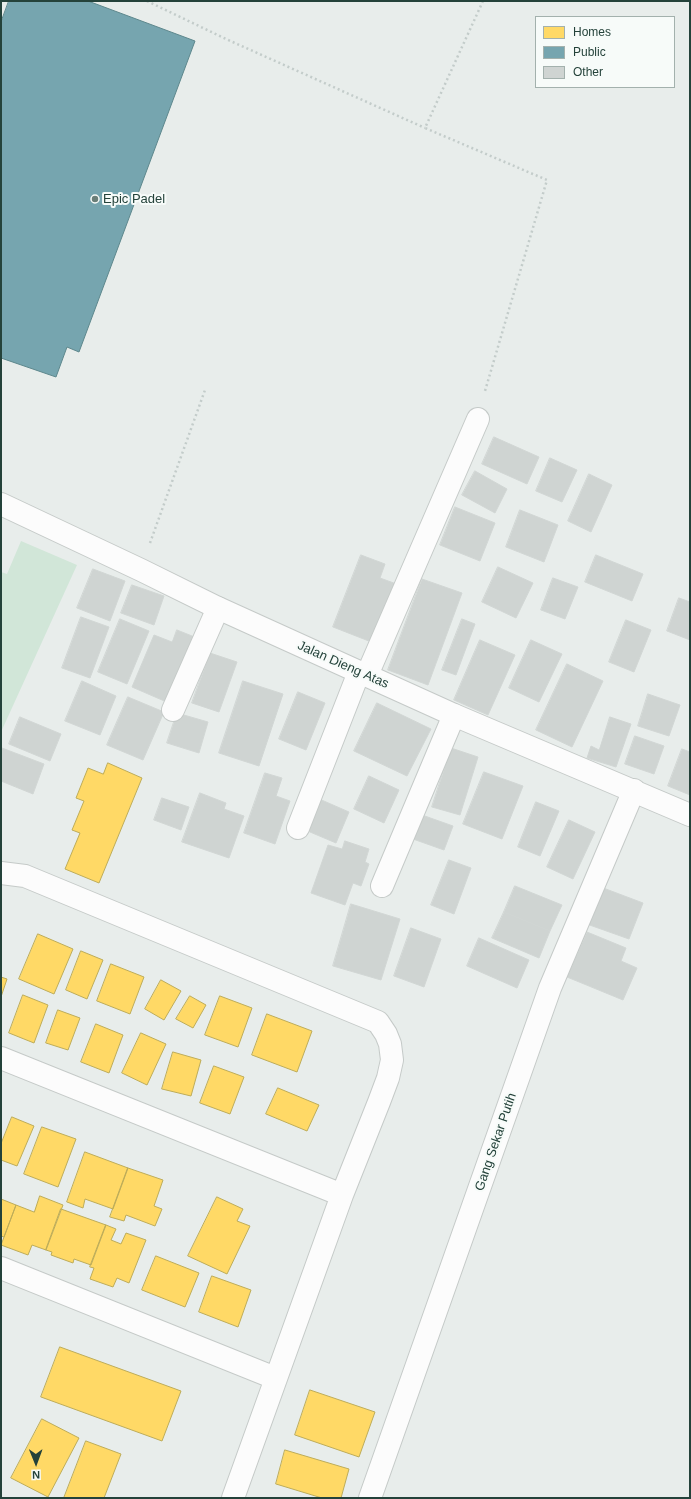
<!DOCTYPE html>
<style>
body{margin:0}
#map{position:relative;width:691px;height:1499px;overflow:hidden;background:#e8edeb;font-family:Helvetica,sans-serif}
canvas{display:block}
.frame{position:absolute;inset:0;border:2px solid #24423a;pointer-events:none}
.legend{position:absolute;left:535px;top:16px;width:140px;height:72px;box-sizing:border-box;background:#f7fbf9;border:1px solid #a3b1ad;margin:0;padding:5px 7px;list-style:none;font-size:12px;color:#24423a}
.legend li{display:flex;align-items:center;gap:8px;height:20px}
.legend b{width:20px;border:1px solid #a3b1ad}
.north{position:absolute;left:16px;top:1443px;width:40px;height:40px;-webkit-text-stroke:3px #f7fbf9;paint-order:stroke;rotate:179deg;font-size:11px;font-weight:700;line-height:16px;text-align:center;color:#24423a}
.north::after{content:'';display:block;margin:auto;width:14px;height:18px;background:#24423a;clip-path:polygon(50% 0,100% 100%,50% 72%,0 100%)}
</style>
<div id="map">
<canvas width="691" height="1499"></canvas>
<div class="frame"></div>
<ul class="legend">
<li><b style="height:11px;background:#ffd966"></b>Homes</li>
<li><b style="height:11px;background:#76a5af"></b>Public</li>
<li><b style="height:11px;background:#cfd4d2"></b>Other</li>
</ul>
<div class="north">N</div>
</div>
<script>
const c = document.querySelector('canvas').getContext('2d');
c.lineJoin = 'round';
function paint(path, color) {
  c.fillStyle = color;
  c.fill(path, 'evenodd');
}
function trace(path, color, width, dash) {
  c.strokeStyle = color;
  c.lineWidth = width;
  c.lineCap = dash ? 'butt' : 'round';
  c.setLineDash(dash || []);
  c.stroke(path);
}
function label(font, color, halo, rows, align = 'center') {
  c.font = font + ' Helvetica,sans-serif';
  c.lineWidth = 4;
  c.setLineDash([]);
  c.textBaseline = 'middle';
  c.strokeStyle = halo;
  c.fillStyle = color;
  for (const [text, x, y, turn = 0] of rows) {
    c.save();
    c.translate(x, y);
    c.rotate((+turn || 0) * Math.PI / 180);
    c.textAlign = isNaN(turn) ? turn : align;
    if (halo) c.strokeText(text, 0, 0);
    c.fillText(text, 0, 0);
    c.restore();
  }
}
const green = new Path2D(`
 M21 541 77 565 1 732V572L7 574Z`);
const homes = new Path2D(`
 M108 763 142 778 99 883 65 869 80 833 72 830 84 801 76 798 88 768 103 774Z
 M38 934 73 949 54 994 19 979Z
 M81 951 103 960 87 999 66 990Z
 M111 964 144 977 130 1014 97 1001Z
 M1 977 7 979 1 997Z
 M161 980 181 991 164 1020 145 1009Z
 M23 995 48 1005 34 1043 9 1033Z
 M190 996 206 1005 193 1028 176 1019Z
 M220 996 252 1008 238 1047 205 1035Z
 M58 1010 80 1018 68 1050 46 1043Z
 M267 1014 312 1031 297 1072 252 1055Z
 M96 1024 123 1035 109 1073 81 1062Z
 M141 1033 166 1044 147 1085 122 1073Z
 M173 1052 201 1060 191 1096 162 1089Z
 M214 1066 244 1077 230 1114 200 1103Z
 M278 1088 319 1105 307 1131 266 1114Z
 M12 1117 34 1126 17 1166 1 1160V1144Z
 M42 1127 76 1139 58 1187 24 1174Z
 M85 1152 128 1168 113 1209 85 1199 83 1208 67 1202Z
 M128 1168 163 1180 154 1206 162 1209 155 1226 126 1215 124 1221 110 1217Z
 M40 1196 63 1205 46 1250 32 1245 28 1255 1 1245 16 1205 34 1212Z
 M217 1197 243 1209 237 1221 250 1226 227 1274 188 1256Z
 M1 1199 16 1205 4 1237 1 1236Z
 M61 1209 106 1225 91 1265 74 1259 73 1263 51 1255 52 1252 46 1250Z
 M106 1225 116 1229 111 1240 121 1244 126 1233 146 1240 129 1283 117 1278 113 1287 90 1279 94 1268 90 1267Z
 M156 1256 199 1273 185 1307 142 1290Z
 M212 1276 251 1290 238 1327 199 1312Z
 M60 1347 181 1391 162 1441 41 1397Z
 M310 1390 375 1412 359 1457 295 1435Z
 M42 1419 79 1438 48 1497 11 1478Z
 M86 1441 121 1454 104 1498H64Z
 M285 1450 349 1469 341 1498H322L276 1484Z`);
const public = new Path2D(`
 M9 1H88L195 41 79 352 67 347 56 377 1 358V22Z`);
const building = new Path2D(`
 M494 437 539 457 527 484 482 464Z
 M550 458 577 470 562 502 536 491Z
 M475 471 507 489 495 513 462 495Z
 M589 474 612 485 591 532 568 521Z
 M455 507 495 523 480 561 440 545Z
 M520 510 558 525 544 562 506 547Z
 M361 555 385 564 380 578 402 586 379 645 333 627Z
 M596 555 643 574 632 601 585 582Z
 M498 567 533 583 516 618 482 602Z
 M93 569 125 581 110 621 77 608Z
 M553 578 578 587 565 619 541 610Z
 M422 579 462 593 428 685 388 670Z
 M132 585 164 596 154 625 121 613Z
 M679 598 690 602V640L667 631Z
 M81 617 109 627 90 678 62 668Z
 M120 619 149 631 127 684 98 672Z
 M462 619 475 624 456 675 442 670Z
 M626 620 651 630 634 672 609 662Z
 M177 630 197 638 169 703 132 687 154 635 172 642Z
 M480 640 515 655 488 715 454 700Z
 M531 640 562 654 539 702 509 688Z
 M210 653 237 662 219 712 192 703Z
 M567 664 603 681 572 747 536 730Z
 M82 681 116 696 100 735 65 721Z
 M243 681 283 694 259 766 219 753Z
 M298 692 325 703 306 750 279 739Z
 M648 694 680 705 669 736 638 726Z
 M128 697 164 712 143 760 107 745Z
 M377 703 431 729 407 776 354 751Z
 M177 713 208 722 199 753 167 743Z
 M20 717 61 734 50 761 9 744Z
 M610 717 631 724 616 767 587 758 591 746 599 750Z
 M635 736 664 746 654 774 625 764Z
 M2 748 44 764 33 794 1 781Z
 M451 748 478 757 460 815 432 807Z
 M682 749 690 752V795L668 786Z
 M484 772 523 786 502 839 463 824Z
 M265 773 282 778 276 796 290 801 275 844 244 833Z
 M369 776 399 790 384 823 354 809Z
 M200 793 226 803 224 809 244 816 229 858 182 842Z
 M162 798 189 807 181 830 154 820Z
 M317 798 349 812 336 843 303 829Z
 M536 802 559 811 540 856 518 847Z
 M422 815 453 826 444 850 413 839Z
 M569 820 595 832 573 879 547 867Z
 M345 841 369 849 365 862 369 864 361 886 353 883 345 905 311 893 328 845 342 849Z
 M449 860 471 868 454 914 431 905Z
 M515 886 562 905 550 931 504 912Z
 M598 886 643 903 629 939 584 923Z
 M351 904 400 919 381 980 333 966Z
 M504 912 550 931 539 958 492 938Z
 M411 928 441 939 424 987 394 976Z
 M587 932 626 948 621 961 637 968 623 1000 567 977Z
 M479 938 529 960 517 988 467 966Z`);
const path = new Path2D(`
 M147 1 226 39 425 128
 M483 1 425 128 547 180 485 391
 M150 543 205 390`);
const minor = new Path2D(`
 M367 675 478 419
 M173 710 218 608
 M298 828 359 672
 M1 873 25 876 378 1022 386 1034 390 1044 392 1060 388 1078 379 1102 342 1195 233 1498
 M382 886 454 715
 M1 1058 342 1195
 M1 1268 275 1378
 M370 1498 550 988 634 790`);
const tertiary = new Path2D(`
 M1 504 141 570 218 608 359 672 454 715 690 815`);
const markers = [
 [95,199,4,"#697e78"]
];
const poiNames = [
 ["Epic Padel",103,199]
];
const streetNames = [
 ["Jalan Dieng Atas",343,665,24],
 ["Gang Sekar Putih",496,1142,-71]
];
paint(green, '#d1e6d8');
paint(homes, '#ffd966');
trace(homes, '#bdac59', 1);
paint(public, '#76a5af');
trace(public, '#5d878c', 1);
paint(building, '#cfd4d2');
trace(building, '#d1d6d4', 1);
trace(minor, '#c5cac8', 24);
trace(tertiary, '#c5cac8', 24);
trace(path, '#c3ccca', 2.5, [2, 3]);
trace(minor, '#fcfcfc', 22);
trace(tertiary, '#fcfcfc', 22);
for (const [x, y, r, color] of markers) {
  const dot = new Path2D();
  dot.arc(x, y, r, 0, 2 * Math.PI);
  c.fillStyle = color;
  c.fill(dot);
  trace(dot, '#f7fbf9', 1.5);
}
label('13px', '#24423a', '#f7fbf9', poiNames, 'left');
label('13px', '#24423a', '#f7fbf9', streetNames);
</script>
